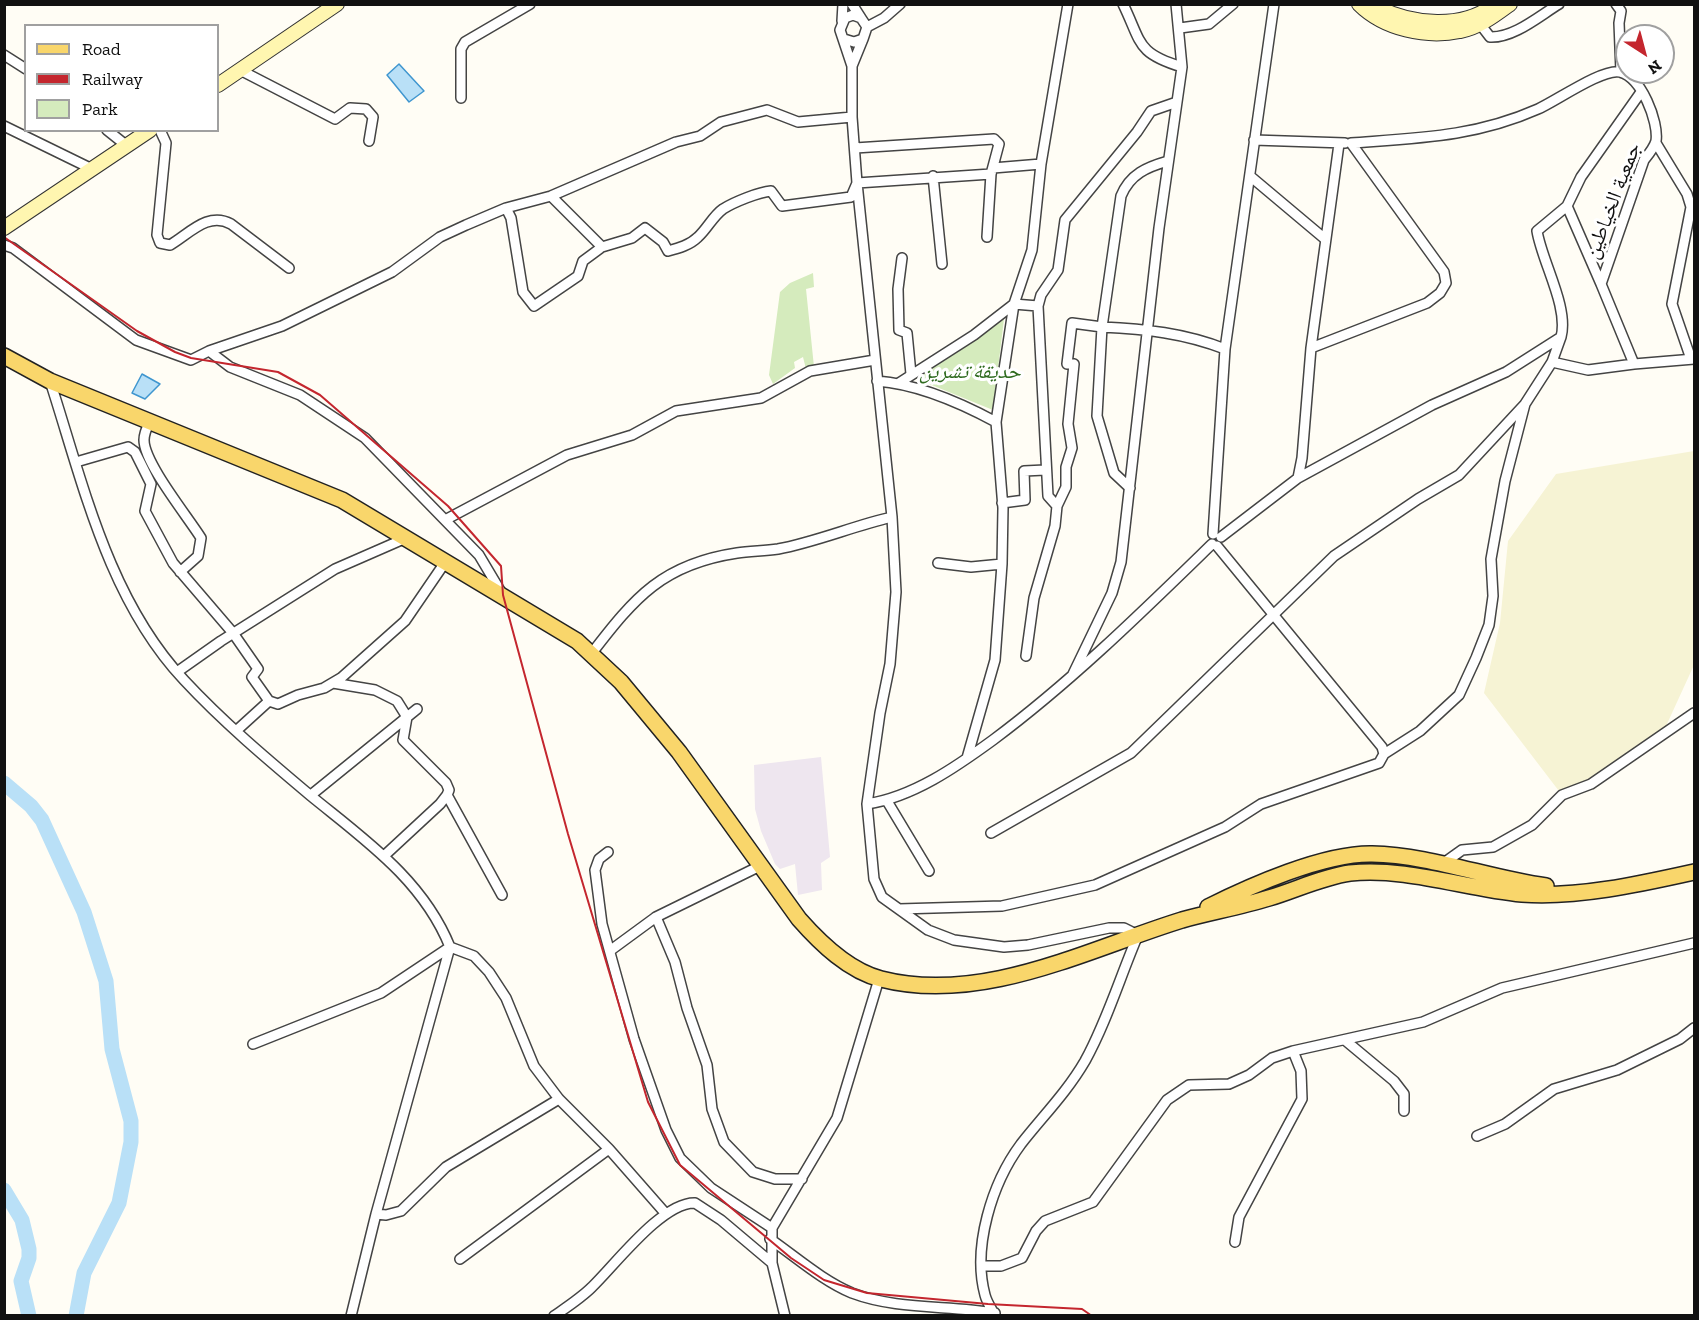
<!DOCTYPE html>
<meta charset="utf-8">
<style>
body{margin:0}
#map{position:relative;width:1699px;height:1320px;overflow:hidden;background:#fffdf5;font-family:"Zilla Slab",serif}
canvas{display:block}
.frame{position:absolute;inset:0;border:6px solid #111;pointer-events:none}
.legend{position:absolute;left:24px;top:24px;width:195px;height:108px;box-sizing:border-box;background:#fff;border:2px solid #a0a0a0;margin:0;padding:8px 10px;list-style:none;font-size:18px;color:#111}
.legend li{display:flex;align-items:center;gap:12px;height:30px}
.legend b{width:30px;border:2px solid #a0a0a0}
.north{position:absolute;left:1615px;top:24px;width:60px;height:60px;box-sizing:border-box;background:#fff;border:2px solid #a0a0a0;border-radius:50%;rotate:144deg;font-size:16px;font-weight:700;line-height:24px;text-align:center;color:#111}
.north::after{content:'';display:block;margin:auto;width:21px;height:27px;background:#c4262e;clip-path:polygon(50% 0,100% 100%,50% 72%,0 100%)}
</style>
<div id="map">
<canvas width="1699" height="1320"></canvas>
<div class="frame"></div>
<ul class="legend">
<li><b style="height:8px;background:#f9d66b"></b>Road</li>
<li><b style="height:8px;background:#c4262e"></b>Railway</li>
<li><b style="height:16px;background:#d5ebbd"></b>Park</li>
</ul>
<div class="north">N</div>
</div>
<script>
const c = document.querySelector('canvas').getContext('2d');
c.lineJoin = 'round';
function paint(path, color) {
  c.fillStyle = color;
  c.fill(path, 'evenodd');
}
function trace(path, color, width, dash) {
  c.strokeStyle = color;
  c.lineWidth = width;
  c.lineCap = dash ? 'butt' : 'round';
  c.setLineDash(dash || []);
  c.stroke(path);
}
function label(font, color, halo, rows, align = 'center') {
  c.font = font + ' "Zilla Slab","Noto Naskh Arabic",serif';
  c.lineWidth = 6;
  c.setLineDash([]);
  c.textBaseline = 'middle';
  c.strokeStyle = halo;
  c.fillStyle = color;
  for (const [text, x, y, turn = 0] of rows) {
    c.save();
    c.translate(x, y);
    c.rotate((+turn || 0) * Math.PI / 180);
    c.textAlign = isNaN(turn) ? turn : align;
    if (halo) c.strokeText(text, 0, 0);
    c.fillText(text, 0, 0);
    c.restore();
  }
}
const industrial = new Path2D(`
 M821 757 830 857 821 863 822 890 798 895 795 864 780 869 775 864 761 831 755 809 754 765Z`);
const farmland = new Path2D(`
 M1694 451V665L1661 737 1562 795 1484 693 1500 623 1508 541 1556 474Z`);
const green = new Path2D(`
 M813 273 814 287 806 289 814 367 806 369 803 357 794 362 795 368 773 384 769 375 780 292 790 283Z
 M1004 319 993 410 912 377Z`);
const water = new Path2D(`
 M399 64 424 91 409 102 387 75Z
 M142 374 160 384 145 399 132 393Z`);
const river = new Path2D(`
 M4 783 31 806 42 820 84 912 106 981 112 1049 131 1121V1142L119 1203 84 1273 76 1316
 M4 1190 22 1220 29 1249V1258L21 1281 29 1316`);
const minor = new Path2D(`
 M852 4 861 18
 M1123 4C1142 43 1136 53 1182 67
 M1616 4 1621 11 1619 23 1621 72
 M842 21 843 4
 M1480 24 1490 37C1514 38 1539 16 1559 4
 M867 27 884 18 900 4
 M1180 28 1209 24 1233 4
 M844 39 854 42 863 39 867 27 861 18 853 15 845 18 840 30 852 66V117L857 183 892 517 896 592 890 664 880 713 867 804C913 797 956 767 993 740 1072 681 1141 613 1212 544
 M4 55 26 69
 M852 66 863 39
 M240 70 335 119 350 108 366 109 373 117 369 141
 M461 98V49L465 42 530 4
 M4 126 92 169
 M107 130 127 146
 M160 130 166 143 157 235 160 243 170 245C189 234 208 211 231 224L289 268
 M1254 140 1345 143
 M1656 143 1687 194 1691 207 1672 304 1691 359
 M855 148 994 139 999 144 991 174
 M993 168 1041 164
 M933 176 942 264
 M1250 176 1325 239
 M551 196 602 247
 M1567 206 1581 177 1641 92
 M506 208 511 218 523 292 534 306 578 276 583 261 602 247 632 238 645 228 663 242 668 251C679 248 690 245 698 237 707 229 713 216 723 209 734 202 759 192 771 191L782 206 851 197 857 183 991 174 987 237
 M4 245 13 248 136 340 191 360 209 351 230 367 300 395 365 438 479 555 501 592
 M902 258 898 289 899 330 907 333 911 374
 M209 351 282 326 392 272 440 237 466 225 506 208 551 196 676 142 700 136 721 122 767 110 798 122 852 117
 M1552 362 1588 370 1634 364 1601 284
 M1634 364 1694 359
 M50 381C83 483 108 599 184 680 223 722 267 759 311 796 365 840 423 880 450 947L376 1214 351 1316
 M877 381C918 384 959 402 996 422
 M899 383 974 335 1014 304 1038 306 1041 295 1058 270 1065 220 1137 132 1151 111 1177 102
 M150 421C147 427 144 433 144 440 144 463 188 517 201 538L198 556 180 572
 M76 462 128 447 135 452 151 484 145 511 173 563 233 633 258 669 252 677 269 701
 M1298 478 1432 405 1506 372 1561 337C1569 307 1542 262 1537 231L1567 206 1601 284 1644 160C1648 155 1654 148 1656 141 1659 122 1641 76 1620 72 1603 68 1556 101 1538 109 1475 137 1418 138 1351 143L1444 272 1446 283 1440 293 1427 303 1311 348
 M1130 488 1114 473 1097 416 1102 327C1145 329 1184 333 1225 349
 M1002 503 1025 500 1024 471 1045 470
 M1057 506 1066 487V467L1072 448 1068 424 1074 364H1067L1072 323 1102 327 1121 196C1130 174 1147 167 1168 161
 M445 520 567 455 632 435 676 411 761 398 810 371 875 360
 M1213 534 1225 349 1274 4
 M1221 537 1298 478 1302 458 1311 348 1339 144
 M938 563 971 567 1002 564
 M592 653C635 597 663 564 737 553 750 551 764 551 778 549 816 542 853 526 892 517
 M1026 656 1034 598 1055 526 1057 506 1048 496 1038 306
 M177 672 221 641 335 569 406 538
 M1073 674 1112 593 1121 562 1159 228 1182 67 1176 4
 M333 683 375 690 397 701 407 717 403 740 446 783 449 790 447 795
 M236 731 269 701 278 704 298 695 324 688 341 678 405 621 446 561
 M1384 754 1420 731 1459 695 1476 658 1489 625 1493 596 1491 559 1505 481 1525 404 1552 362 1561 337
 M967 758 995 660 1002 564 1003 508 996 422 1014 304 1032 250 1041 164 1068 4
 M311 795 417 709
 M887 801 929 871
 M867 804 874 879 882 897 928 930 954 940 1004 947 1028 945 1109 928H1124L1138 935C1120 977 1107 1021 1085 1061 1067 1092 1043 1116 1021 1144 992 1183 972 1247 985 1295 987 1303 992 1309 995 1316
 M991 833 1131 753 1334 556 1418 499 1459 475 1525 404
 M608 852 599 859 595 870 602 924 634 1039 666 1130 680 1158 711 1188 772 1228
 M385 855 440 804 447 795 502 895
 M762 865 656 917 675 962 687 1008 707 1065 712 1109 724 1142 753 1172 775 1179H802
 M1441 865 1462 850 1493 847 1532 825 1562 795 1591 784 1694 713
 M899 909 1002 906 1095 885 1225 827 1261 804 1379 763 1384 754 1382 747 1217 546
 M611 950 656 917
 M1346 1041 1394 1081 1404 1094V1111
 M253 1044 381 993 450 947 474 956 489 972 506 998 534 1066 559 1099 609 1149 666 1214
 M1477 1136 1505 1124 1554 1089 1617 1070 1680 1039 1694 1028
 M376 1214 386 1215 401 1211 446 1167 559 1099
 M770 1239C796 1257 823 1281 852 1293 897 1310 948 1305 995 1313
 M1235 1242 1239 1217 1302 1099 1301 1071 1293 1051
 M460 1259 609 1149
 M772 1263V1228L837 1118 879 979
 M982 1266H1001L1022 1258 1036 1231 1045 1221 1093 1202 1167 1100 1189 1085 1229 1084 1249 1075 1272 1058 1293 1051 1423 1022 1502 988 1694 943
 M554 1316C567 1307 581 1298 592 1287 615 1265 662 1202 695 1203L721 1220 772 1263 785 1316`);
const secondary = new Path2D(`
 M1359 4C1384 29 1426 38 1460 31 1478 28 1495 15 1510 4
 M1377 7C1412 25 1463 30 1495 4
 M218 85 337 4
 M4 228 150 130`);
const primary = new Path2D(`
 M4 356 50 381 342 500 577 641 621 682 679 752 799 919C821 944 849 971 881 979 982 1005 1088 949 1182 920 1211 912 1240 907 1269 898 1296 890 1322 877 1350 873 1407 867 1466 889 1522 894 1578 898 1640 884 1694 872
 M1208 907C1250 886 1324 853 1372 854 1430 855 1488 878 1546 886`);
const rail = new Path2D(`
 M4 237 137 331 175 352 191 358 278 372 320 395 448 506 501 566 503 595 568 834 648 1102 680 1165 791 1258 824 1280 867 1293 988 1304 1082 1309 1092 1316`);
const streetNames = [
 ["جمعية الخياطين",1613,201,-69]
];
const parkNames = [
 ["حديقة تشرين",970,372]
];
paint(industrial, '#eee6ef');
paint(farmland, '#f6f3d4');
paint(green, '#d5ebbd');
paint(water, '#b9e0f7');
trace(water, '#3f96cf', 1.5);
trace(river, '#b9e0f7', 15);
trace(minor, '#444', 12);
trace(secondary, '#333', 16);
trace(primary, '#222', 18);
trace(minor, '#fff', 9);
trace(secondary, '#fff6b0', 14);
trace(primary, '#f9d66b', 15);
trace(rail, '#c4262e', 2);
label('21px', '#111', '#fff', streetNames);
label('italic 21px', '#2f6b1f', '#fff', parkNames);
</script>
